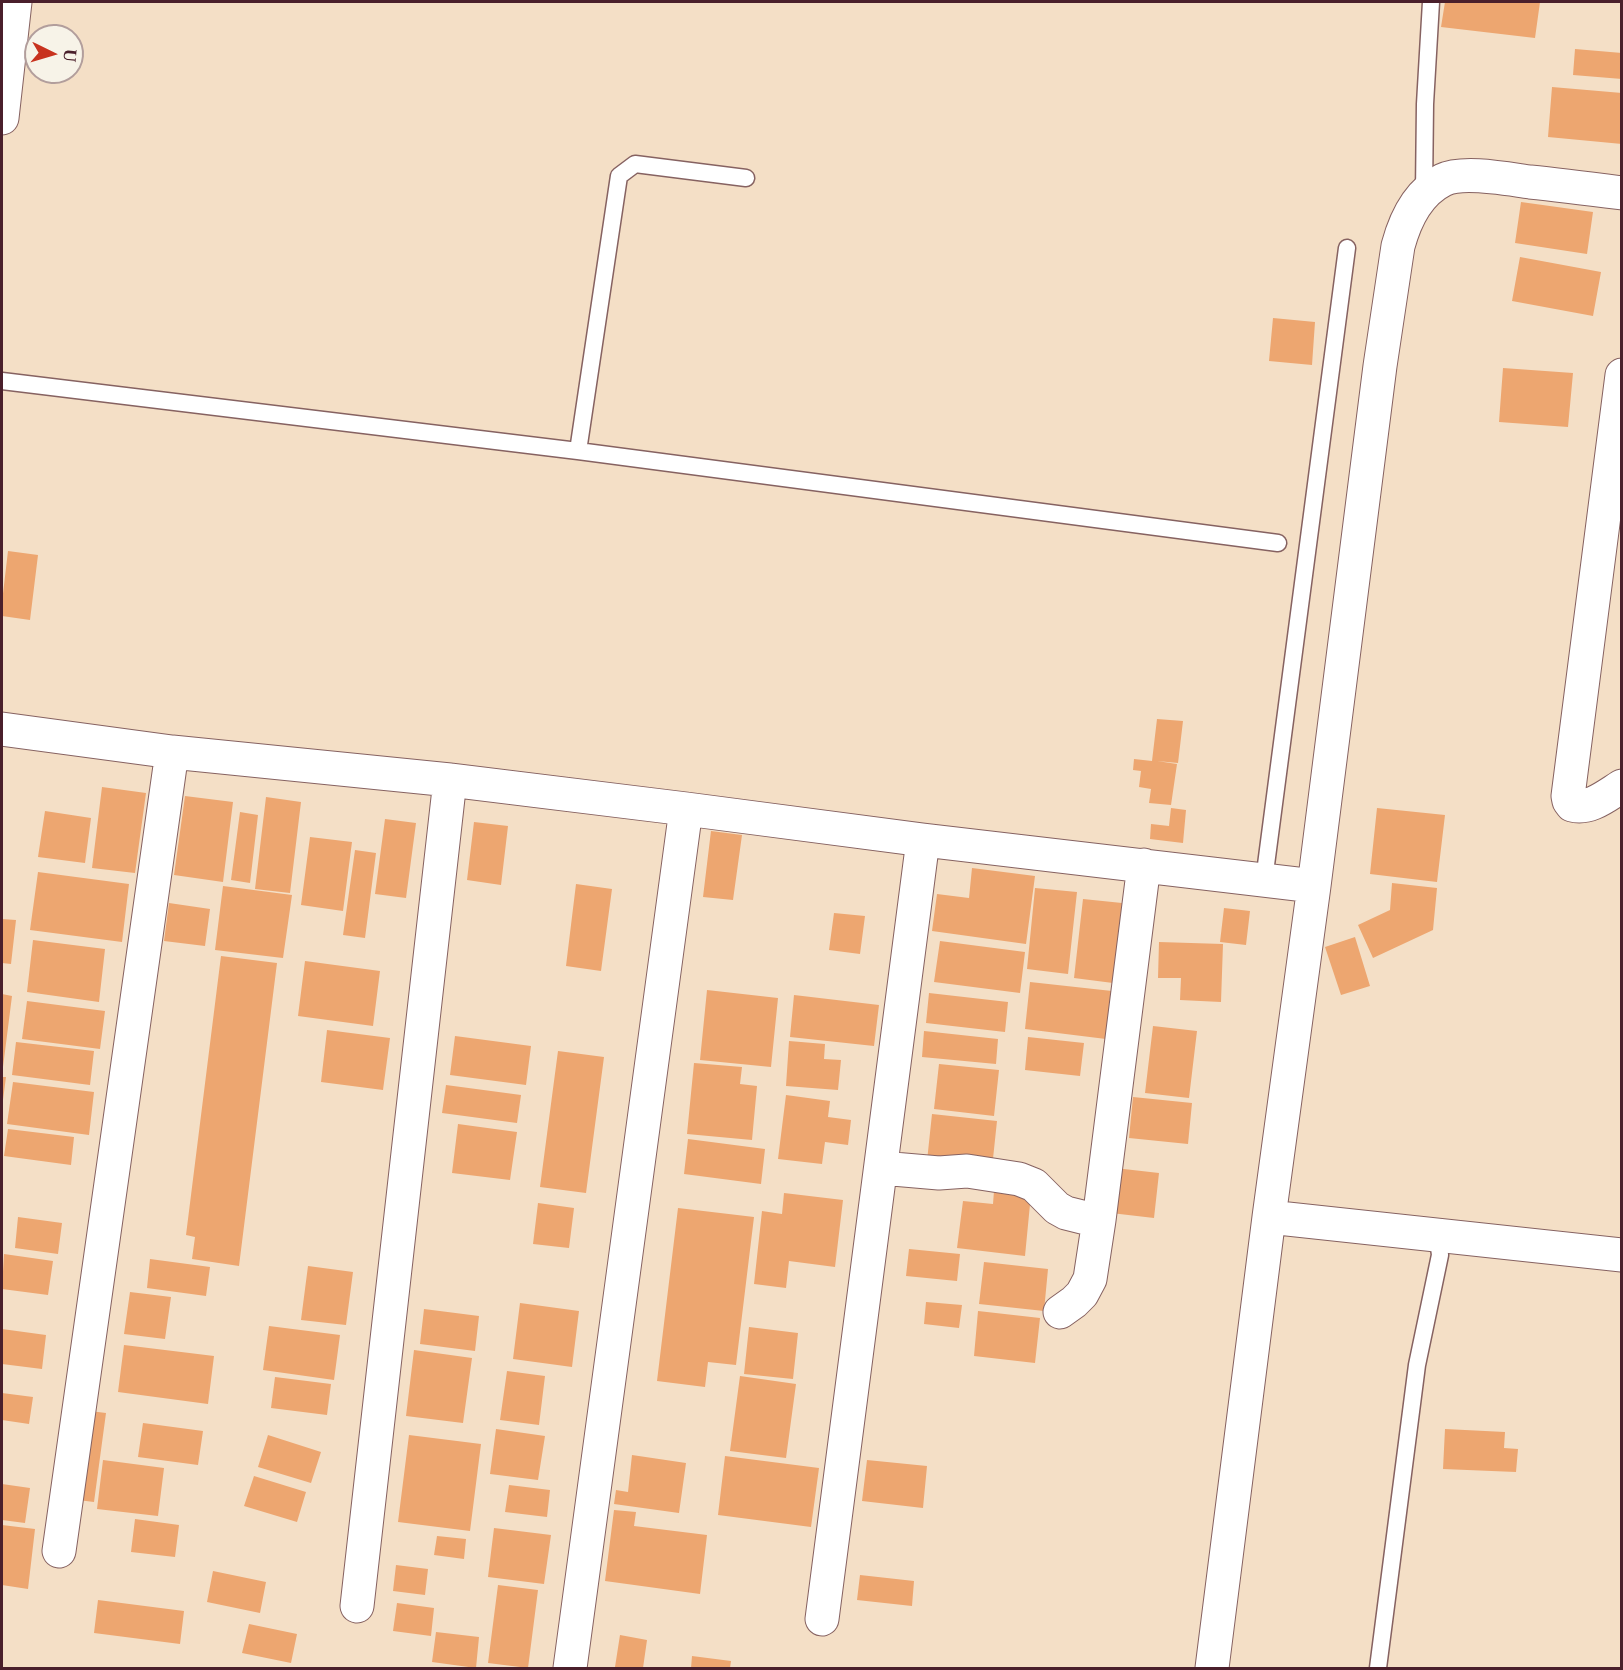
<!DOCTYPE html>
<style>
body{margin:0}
#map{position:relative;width:1623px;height:1670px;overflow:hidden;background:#f4dfc6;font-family:"Libre Caslon Text",serif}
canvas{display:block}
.frame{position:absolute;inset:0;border:3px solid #4a1f2b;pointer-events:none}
.north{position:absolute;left:24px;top:24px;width:60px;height:60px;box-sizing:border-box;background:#f7f3e8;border:2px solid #b29e9c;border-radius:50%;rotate:95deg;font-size:16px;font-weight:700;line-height:24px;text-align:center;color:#4a1f2b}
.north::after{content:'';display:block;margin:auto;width:21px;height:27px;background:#c8321e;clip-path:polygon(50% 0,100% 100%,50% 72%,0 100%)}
</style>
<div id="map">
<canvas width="1623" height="1670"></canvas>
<div class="frame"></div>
<div class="north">U</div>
</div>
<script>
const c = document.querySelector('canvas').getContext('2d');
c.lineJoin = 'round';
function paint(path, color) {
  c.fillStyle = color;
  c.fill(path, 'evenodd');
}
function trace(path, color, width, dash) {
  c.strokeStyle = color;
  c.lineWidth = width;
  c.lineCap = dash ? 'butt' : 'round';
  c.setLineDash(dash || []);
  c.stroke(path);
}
const building = new Path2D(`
 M1445 2H1540L1535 38 1441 27Z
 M1575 49 1622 53V79L1573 75Z
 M1552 87 1622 93V144L1548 137Z
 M1521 202 1593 212 1587 254 1515 243Z
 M1520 257 1601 272 1593 316 1512 301Z
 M1273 318 1315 322 1312 365 1269 361Z
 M1503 368 1573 373 1568 427 1499 422Z
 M8 551 38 555 30 620 2 616V602Z
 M1157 719 1183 721 1178 763 1157 761 1177 764 1171 805 1149 803 1151 789 1139 787 1141 771 1133 770 1134 759 1152 761Z
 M102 787 146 793 135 873 92 868Z
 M185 796 233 802 223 882 174 875Z
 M266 797 301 802 290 893 255 889Z
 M1171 808 1186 810 1183 843 1150 839 1151 824 1169 826Z
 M1377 808 1445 815 1437 882 1370 874Z
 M45 811 91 818 85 863 38 857Z
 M240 812 258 815 250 883 231 880Z
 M385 819 416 823 406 898 375 894Z
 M474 822 508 826 501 885 467 880Z
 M711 831 742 835 733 900 703 897Z
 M310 837 352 842 343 911 301 905Z
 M355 850 376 853 365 938 343 935Z
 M972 868 1035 876 1026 944 932 931 937 894 969 898Z
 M38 872 129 884 122 942 30 930Z
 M1392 883 1437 888 1433 930 1373 958 1358 925 1390 910Z
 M576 884 612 889 601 971 566 966Z
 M223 886 292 895 283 958 215 950Z
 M1035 888 1077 892 1068 974 1027 969Z
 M1083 899 1122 903 1113 983 1074 978Z
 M169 903 210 909 205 946 164 941Z
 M1224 908 1250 911 1246 945 1220 942Z
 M834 913 865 916 860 954 829 950Z
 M2 919 16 920 11 964 2 963Z
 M1355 937 1370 986 1341 995 1325 947Z
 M33 940 105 949 99 1002 27 992Z
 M940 941 1025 952 1020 993 934 982Z
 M1159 942 1223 944 1221 1002 1180 1000 1181 978H1158Z
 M221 956 277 963 239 1266 192 1259 195 1237 186 1235Z
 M305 961 380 971 373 1026 298 1016Z
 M1030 982 1112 991 1106 1039 1025 1029Z
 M707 990 778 998 771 1067 700 1060Z
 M929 993 1008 1002 1005 1032 926 1023Z
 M2 994 12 996 3 1067H2Z
 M794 995 879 1005 874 1046 790 1037Z
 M27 1001 105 1011 100 1049 22 1039Z
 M1153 1026 1197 1031 1189 1098 1145 1093Z
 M327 1030 390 1038 383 1090 321 1082Z
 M924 1031 998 1039 996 1064 922 1057Z
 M455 1036 531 1046 526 1085 450 1075Z
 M1028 1037 1084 1043 1080 1076 1025 1070Z
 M789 1041 825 1044 824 1059 841 1060 838 1090 786 1086Z
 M16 1042 94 1051 90 1085 12 1075Z
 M558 1051 604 1057 586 1193 540 1187Z
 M694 1063 742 1067 740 1084 757 1086 752 1140 687 1134Z
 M939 1064 999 1070 994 1116 934 1109Z
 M2 1077H6L3 1100H2Z
 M13 1082 94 1092 89 1135 7 1124Z
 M446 1085 521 1095 517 1123 442 1113Z
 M786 1095 830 1101 828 1117 851 1120 848 1145 825 1142 822 1164 778 1159Z
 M1133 1097 1192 1103 1188 1144 1129 1138Z
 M932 1114 997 1121 992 1168 927 1161Z
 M458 1124 517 1132 510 1180 452 1173Z
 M8 1129 74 1137 71 1165 4 1156Z
 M688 1139 765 1149 761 1184 684 1174Z
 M1115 1168 1159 1173 1154 1218 1111 1213Z
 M994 1191 1031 1194 1025 1256 957 1248 963 1201 993 1204Z
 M784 1193 843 1200 835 1267 789 1261 786 1288 754 1284 762 1211 782 1214Z
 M538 1203 574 1208 569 1248 533 1244Z
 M678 1208 754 1217 736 1365 708 1362 705 1387 657 1381Z
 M18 1217 62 1223 58 1254 15 1248Z
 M909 1249 960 1254 957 1281 906 1276Z
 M4 1254 53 1261 48 1295 2 1289Z
 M150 1259 210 1267 206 1296 147 1288Z
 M984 1262 1048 1269 1044 1311 979 1304Z
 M308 1266 353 1272 346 1325 301 1320Z
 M130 1292 171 1297 165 1339 124 1334Z
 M926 1302 962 1305 959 1328 924 1324Z
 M520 1303 579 1311 572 1367 513 1359Z
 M424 1309 479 1316 475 1351 420 1344Z
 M978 1311 1040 1318 1035 1363 974 1356Z
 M269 1326 340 1335 334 1380 263 1370Z
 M749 1327 798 1333 793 1379 744 1374Z
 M2 1329 46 1335 42 1369 2 1364Z
 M124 1345 214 1356 208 1404 118 1392Z
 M414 1350 472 1358 463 1423 406 1416Z
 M507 1371 545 1376 539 1425 500 1420Z
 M740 1376 796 1384 786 1458 730 1451Z
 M275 1377 331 1384 327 1415 271 1408Z
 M2 1393 33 1397 29 1424 2 1420Z
 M82 1410 106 1413 94 1502 70 1499Z
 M143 1423 203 1431 198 1465 138 1457Z
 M496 1429 545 1436 538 1480 490 1474Z
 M1445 1429 1505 1432 1504 1448 1518 1449 1516 1472 1443 1469Z
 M268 1435 321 1452 311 1483 258 1467Z
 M409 1435 481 1444 470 1531 398 1522Z
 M632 1455 686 1463 679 1513 614 1504 616 1490 628 1492Z
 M725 1456 819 1468 811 1527 718 1515Z
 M103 1460 164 1468 158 1516 97 1509Z
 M867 1460 927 1466 923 1508 862 1501Z
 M254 1476 306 1492 297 1522 244 1506Z
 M2 1484 30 1488 25 1523 2 1520Z
 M509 1485 550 1490 547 1517 505 1512Z
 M614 1510 636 1512 634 1526 707 1535 700 1594 605 1581Z
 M135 1519 179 1525 175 1557 131 1552Z
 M2 1525 35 1529 28 1589 2 1585Z
 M494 1528 551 1535 544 1584 488 1577Z
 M437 1536 466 1539 464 1559 434 1555Z
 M396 1565 428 1569 425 1595 393 1591Z
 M213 1571 266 1582 260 1613 207 1602Z
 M860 1575 914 1581 912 1606 857 1600Z
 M498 1585 538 1590 528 1668 488 1663Z
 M98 1600 184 1611 180 1644 94 1633Z
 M397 1603 434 1608 431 1636 393 1631Z
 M249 1624 297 1634 291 1663 242 1653Z
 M436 1632 479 1637 476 1668 432 1662Z
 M620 1635 647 1640 643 1668 615 1667Z
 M692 1656 731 1661 730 1668H691Z`);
const service = new Path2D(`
 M1424 192 1425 104 1431 2
 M2 381 578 451 1278 543
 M578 451 619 176 635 164 746 178
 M1264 880 1347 248
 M1378 1668 1417 1365 1440 1255 1439 1247 1434 1235`);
const minor = new Path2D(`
 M2 118 15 2
 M1622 375 1568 796 1569 801 1572 805C1590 810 1607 795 1622 786
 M2 729 172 752 450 780 686 809 923 840 1314 886
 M881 1168 939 1173 967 1171 1019 1179 1034 1185 1057 1208 1066 1213 1086 1218 1099 1220
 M1269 1217 1622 1255
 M1060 1312 1074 1302 1082 1294 1090 1279 1099 1220 1144 865
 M59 1551 172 752
 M357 1606 450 780
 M822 1619 923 840
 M570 1668 686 809
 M1212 1668 1269 1217 1314 886 1380 366 1398 246C1405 220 1417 193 1443 180 1463 170 1508 179 1530 182 1560 185 1591 189 1622 193`);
paint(building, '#eda670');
trace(service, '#866261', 19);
trace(minor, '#866261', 35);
trace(service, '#fff', 16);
trace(minor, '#fff', 33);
</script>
